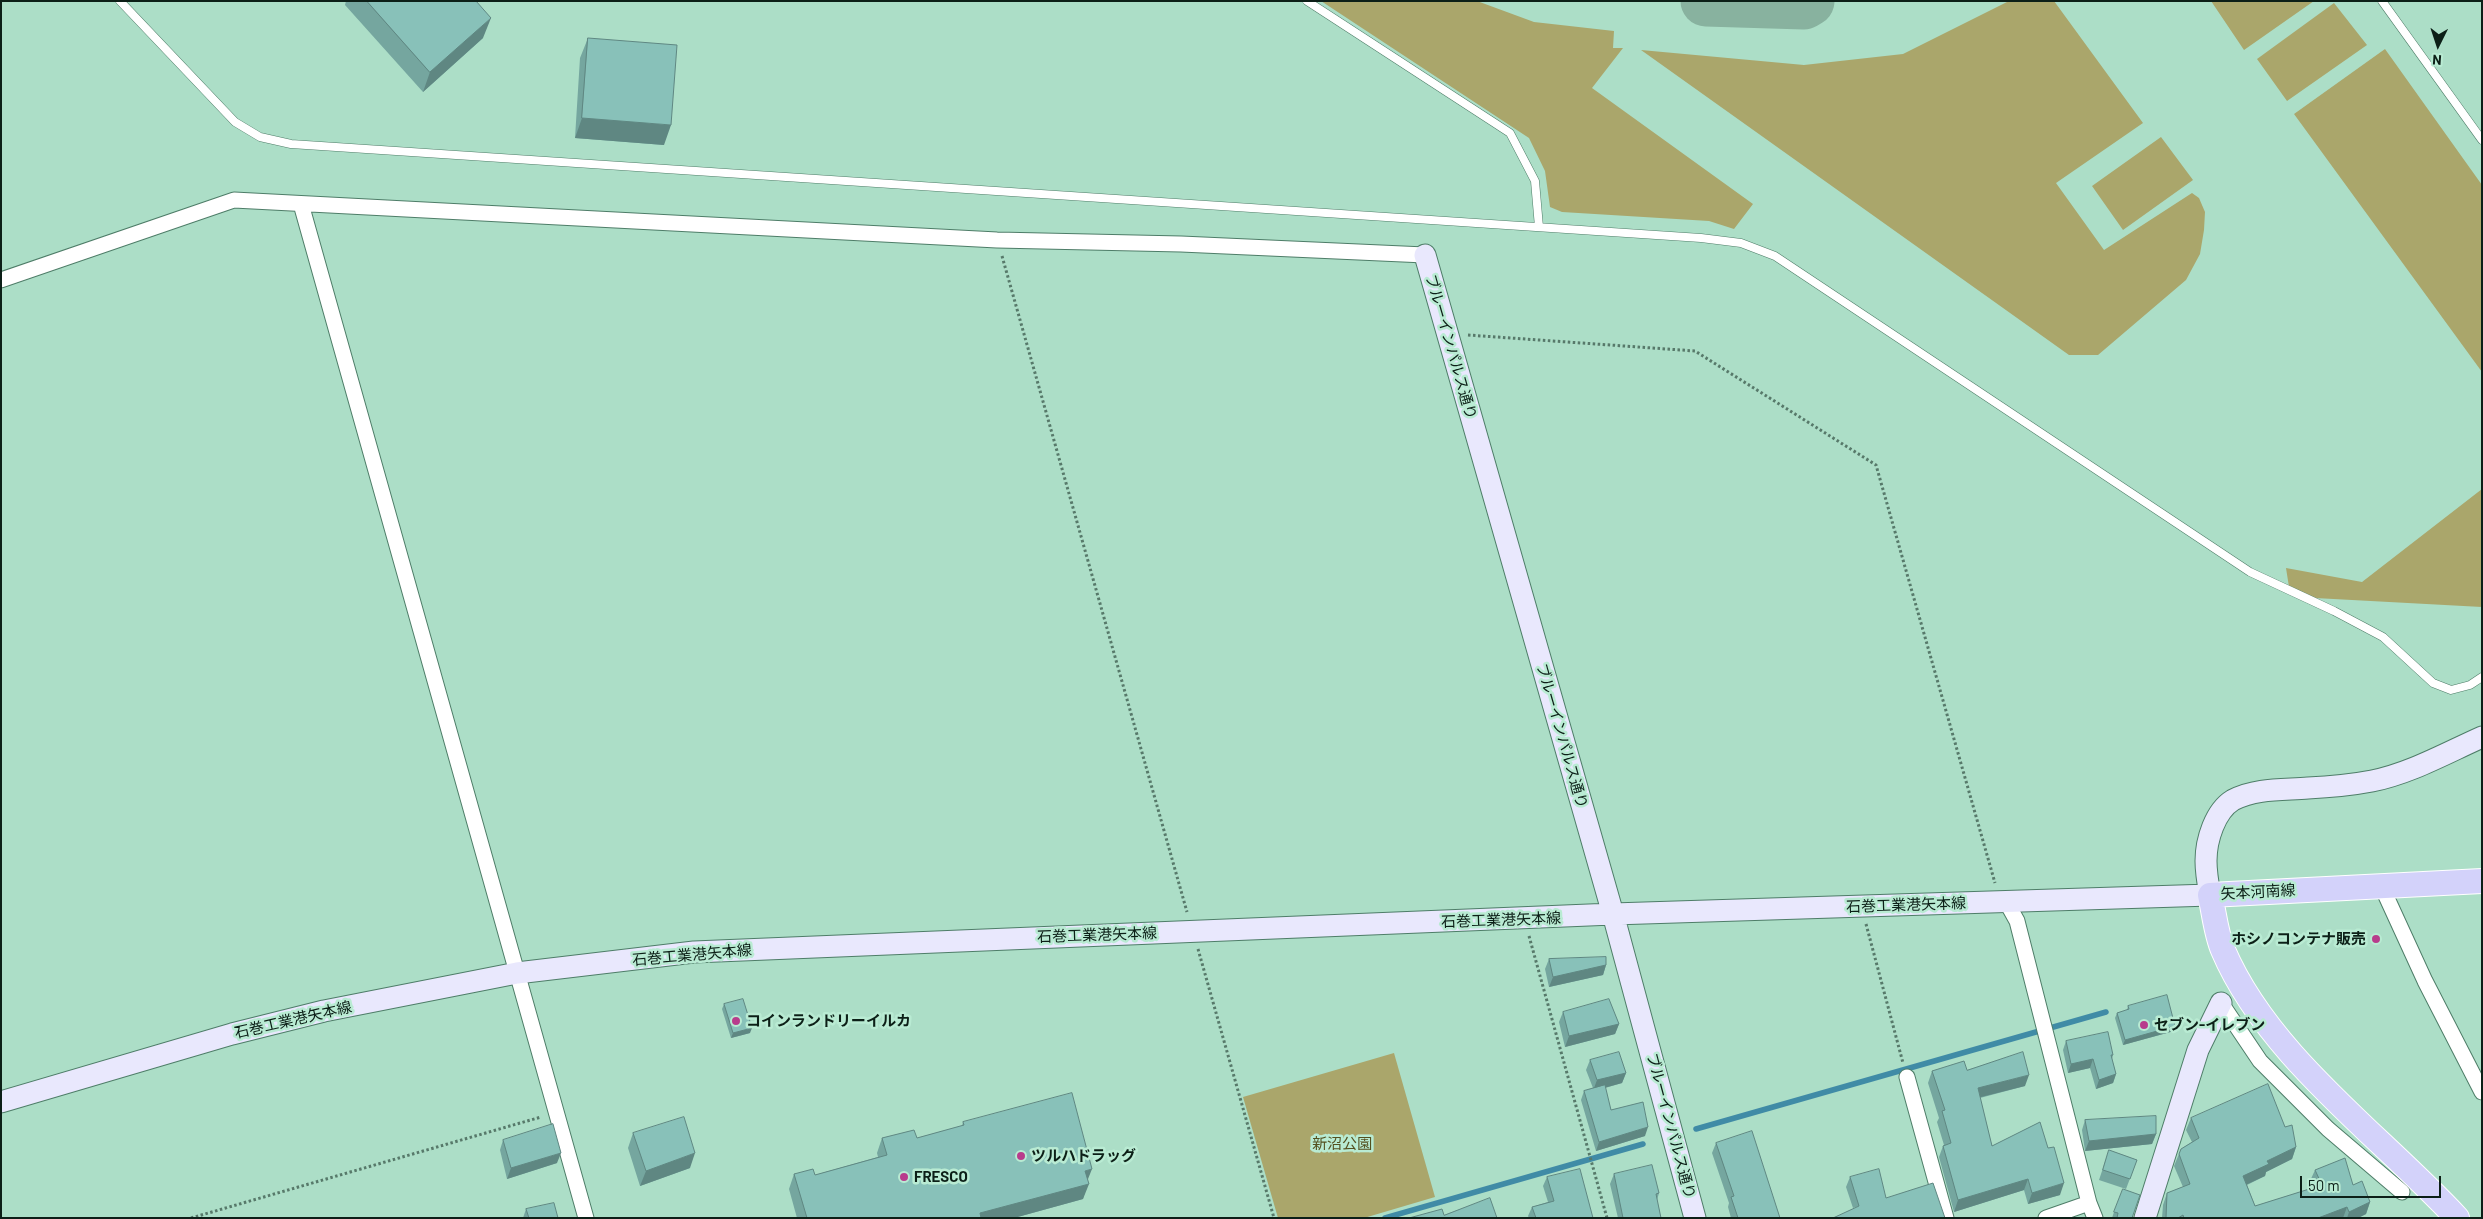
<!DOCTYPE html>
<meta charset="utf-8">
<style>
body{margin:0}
#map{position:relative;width:2483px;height:1219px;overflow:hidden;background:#acdec7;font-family:Barlow,sans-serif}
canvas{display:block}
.frame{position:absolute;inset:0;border:2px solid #0c1f17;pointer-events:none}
.north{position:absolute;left:2413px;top:20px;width:50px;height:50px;-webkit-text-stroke:4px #b9ebd3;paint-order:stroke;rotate:184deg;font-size:14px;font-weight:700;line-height:20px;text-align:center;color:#0c1f17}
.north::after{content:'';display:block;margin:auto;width:18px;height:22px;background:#0c1f17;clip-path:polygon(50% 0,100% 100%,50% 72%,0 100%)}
.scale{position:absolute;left:2300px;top:1176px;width:141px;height:22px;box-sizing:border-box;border:2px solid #0c1f17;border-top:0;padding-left:6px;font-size:15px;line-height:18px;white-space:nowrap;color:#0c1f17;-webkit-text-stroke:4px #b9ebd3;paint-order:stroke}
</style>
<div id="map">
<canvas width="2483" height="1219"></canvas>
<div class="frame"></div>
<div class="north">N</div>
<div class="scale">50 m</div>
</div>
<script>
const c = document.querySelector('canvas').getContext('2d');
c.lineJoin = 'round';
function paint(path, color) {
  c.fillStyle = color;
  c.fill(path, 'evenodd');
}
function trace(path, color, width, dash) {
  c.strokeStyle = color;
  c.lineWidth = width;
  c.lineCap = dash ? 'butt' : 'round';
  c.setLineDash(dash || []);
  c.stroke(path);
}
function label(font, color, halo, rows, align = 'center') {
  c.font = font + ' Barlow,"Noto Sans JP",sans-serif';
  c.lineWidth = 5;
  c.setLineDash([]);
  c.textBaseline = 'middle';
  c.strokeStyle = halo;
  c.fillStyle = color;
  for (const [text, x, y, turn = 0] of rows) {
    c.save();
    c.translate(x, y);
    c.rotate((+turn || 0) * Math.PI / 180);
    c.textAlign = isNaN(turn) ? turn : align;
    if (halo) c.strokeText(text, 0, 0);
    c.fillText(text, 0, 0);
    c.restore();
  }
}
const green = new Path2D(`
 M1321 1H1477L1534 22 1614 31 1613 48H1623L1592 88 1753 204 1734 229 1709 221 1562 212 1550 207 1545 171 1529 138Z
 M2009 1H2054L2143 123 2056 183 2104 250 2192 193 2199 198 2205 212 2204 230 2200 254 2186 280 2098 355H2069L1641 50 1804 65 1903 54Z
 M2211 1H2314L2244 50Z
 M2334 3 2367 45 2287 101 2257 59Z
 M2385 49 2482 185V372L2294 114Z
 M2161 137 2193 180 2123 230 2092 186Z
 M2482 489V607L2315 598 2289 587 2286 568 2362 582Z
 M1394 1053 1435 1197 1364 1218H1278L1243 1097Z`);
const stream = new Path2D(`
 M1696 1129 2106 1012
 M1385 1218 1643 1144`);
const taxiway = new Path2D(`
 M1706 1 1804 4 1809 1`);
const path = new Path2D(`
 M1002 256 1187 912
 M1468 335 1695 351 1876 465 1995 883
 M1866 924 1903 1063
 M1529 936 1607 1218
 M1198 949 1274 1218
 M191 1218 541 1117`);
const lane = new Path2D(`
 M120 1 235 122 260 137 291 144 1701 238 1741 243 1775 256 2250 572 2334 611 2383 637 2433 683 2451 690 2470 685 2482 677
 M1307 1 1510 133 1535 181 1539 227
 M2382 1 2482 140`);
const street = new Path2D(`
 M301 204 586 1218
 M1 280 234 200 997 240 1181 244 1425 255
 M2381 885 2425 981 2482 1092
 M2007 903 2017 921 2089 1203 2095 1218
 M2221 1003 2260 1061 2328 1129 2402 1192
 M1907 1077 1946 1218
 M2046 1218 2089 1203`);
const secondary = new Path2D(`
 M1425 255 1613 914 1695 1218
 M1 1102 232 1034 324 1011 517 973 694 952 1613 914 2210 895C2208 884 2206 872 2206 861 2206 840 2215 811 2233 800 2256 788 2283 790 2308 788 2330 787 2351 785 2372 781 2411 773 2446 753 2482 737
 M2145 1218 2198 1050 2221 1003`);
const primary = new Path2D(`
 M2457 1218C2380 1135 2268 1056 2223 950 2216 934 2214 912 2210 895L2482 881`);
const wall = new Path2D(`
 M346 1H476L483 38 423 92 345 5Z
 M588 38 664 145 575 138 580 58Z
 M1549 959 1606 965 1603 975 1549 987 1545 969Z
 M724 1004 750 1033 731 1038 722 1009Z
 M2128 1006 2175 1026 2174 1031 2123 1045 2115 1018 2117 1013 2127 1010Z
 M1563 1012 1619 1024 1615 1034 1565 1047 1559 1022Z
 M2066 1041 2113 1055 2112 1059 2116 1074 2113 1083 2096 1089 2090 1068 2068 1073 2063 1050Z
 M1590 1060 1626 1073 1622 1083 1605 1088 1611 1110 1645 1136 1596 1151 1581 1100 1584 1091 1593 1088 1586 1070Z
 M1967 1070 2025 1086 1980 1098 1992 1146 2060 1195 2028 1204 2024 1190 1954 1212 1939 1157 1943 1146 1944 1145 1937 1122 1939 1118 1928 1083 1932 1071Z
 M2191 1118 2285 1127 2296 1147 2292 1159 2266 1172 2265 1176 2247 1185 2255 1206 2313 1188 2310 1181 2315 1170 2353 1185 2370 1202 2366 1214 2358 1218H2162L2163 1205 2167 1193 2183 1187 2174 1166 2181 1149 2192 1142 2186 1130Z
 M2085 1120 2156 1134 2152 1144 2085 1151 2082 1130Z
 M963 1122 1088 1180 1083 1199 1014 1218H797L789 1189 794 1174 815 1175 878 1157 877 1153 882 1138H917L962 1126Z
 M633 1133 690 1168 640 1186 628 1148Z
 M503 1140 557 1163 507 1179 500 1150Z
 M1716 1143 1780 1218H1731L1728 1207 1729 1203 1712 1153Z
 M2109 1150 2137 1160 2126 1189 2099 1180Z
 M1614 1174 1659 1193 1657 1200 1661 1218H1618L1610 1184Z
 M1547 1177 1593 1218H1529L1528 1216 1532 1207 1548 1202 1543 1186Z
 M1850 1177 1886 1198 1853 1208 1846 1187Z
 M2123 1189 2132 1218H2112L2114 1212Z
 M526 1209 558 1218H523Z`);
const shadedWall = new Path2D(`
 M491 18 483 38 423 92 430 72Z
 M582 118 671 125 664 145 575 138Z
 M1606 965 1603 975 1549 987 1553 977Z
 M1619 1024 1615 1034 1565 1047 1569 1036Z
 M2175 1026 2174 1031 2123 1045 2125 1040Z
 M752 1028 750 1033 731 1038 733 1033Z
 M2093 1059 2090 1068 2068 1073 2071 1064Z
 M1626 1073 1622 1083 1593 1091 1597 1080Z
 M2116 1074 2113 1083 2096 1089 2099 1080Z
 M2029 1075 2025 1086 1973 1099 1978 1088Z
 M1648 1127 1645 1136 1596 1151 1599 1142Z
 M2156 1134 2152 1144 2085 1151 2089 1141Z
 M2296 1147 2292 1159 2266 1172 2265 1176 2239 1188 2243 1176 2267 1161Z
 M561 1153 557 1163 507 1179 511 1168Z
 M695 1153 690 1168 640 1186 646 1171Z
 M1092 1169 1086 1184 1085 1171Z
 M2028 1179 2024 1190 1954 1212 1958 1200Z
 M2064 1183 2060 1195 2028 1204 2032 1193Z
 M1089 1184 1083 1199 1014 1218H978L980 1213Z
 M2370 1202 2366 1214 2358 1218H2347L2349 1212Z
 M2347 1207 2343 1218H2318Z`);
const building = new Path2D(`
 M367 1H476L491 18 430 72Z
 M588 38 677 45 671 125 582 118Z
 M1606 957V965L1553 977 1549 959Z
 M2167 995 2175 1026 2125 1040 2117 1013 2129 1009 2128 1006Z
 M743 999 752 1028 733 1033 724 1004Z
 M1609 999 1619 1024 1569 1036 1563 1012Z
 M2108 1032 2113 1055H2111L2116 1074 2099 1080 2093 1059 2071 1064 2066 1041Z
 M1619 1052 1626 1073 1597 1080 1590 1060Z
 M2023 1052 2029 1075 1978 1088 1992 1146 2040 1122 2048 1148 2054 1147 2064 1183 2032 1193 2028 1179 1958 1200 1943 1146 1951 1143 1942 1111 1945 1110 1932 1071 1964 1061 1967 1070Z
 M2268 1084 2285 1127 2292 1125 2296 1147 2267 1161 2269 1164 2243 1176 2255 1206 2322 1185 2315 1170 2345 1158 2353 1185 2362 1181 2370 1202 2349 1212 2347 1207 2318 1218H2184L2183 1215 2178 1218H2166L2167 1193 2190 1184 2179 1154 2181 1149 2199 1138 2191 1118Z
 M1605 1085 1611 1110 1643 1102 1648 1127 1599 1142 1584 1091Z
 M1072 1093 1092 1169 1085 1171 1089 1184 980 1213 981 1218H807L794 1174 813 1169 815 1175 887 1155 882 1138 914 1130 917 1138 964 1125 963 1122Z
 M2156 1116V1134L2089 1141 2085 1120Z
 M684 1117 695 1153 646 1171 633 1133Z
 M553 1124 561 1153 511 1168 503 1140Z
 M1752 1131 1780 1218H1738L1731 1197 1734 1196 1716 1143Z
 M2109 1150 2137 1160 2130 1179 2103 1170Z
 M1652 1165 1659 1193 1656 1194 1661 1218H1623L1614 1174Z
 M1580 1169 1593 1218H1536L1532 1207 1554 1201 1547 1177Z
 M1879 1169 1886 1198 1933 1183 1945 1218H1833L1859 1206 1850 1177Z
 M2123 1189 2140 1195 2132 1218H2117L2118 1213 2114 1212Z
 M1490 1198 1497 1218H1409L1442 1209 1444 1215Z
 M554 1203 558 1218H529L526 1209Z`);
const markers = [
 [2376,939,5,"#b83c8c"],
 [736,1021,5,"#b83c8c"],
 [2144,1025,5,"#b83c8c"],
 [1021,1156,5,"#b83c8c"],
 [904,1177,5,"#b83c8c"]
];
const streetNames = [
 ["ブルーインパルス通り",1451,347,74],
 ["ブルーインパルス通り",1562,736,74],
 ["矢本河南線",2258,892,-3],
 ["石巻工業港矢本線",1906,905,-2],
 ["石巻工業港矢本線",1501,920,-2],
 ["石巻工業港矢本線",1097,935,-2],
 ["石巻工業港矢本線",692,955,-5],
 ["石巻工業港矢本線",293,1020,-13],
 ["ブルーインパルス通り",1671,1126,75]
];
const poiNames = [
 ["ホシノコンテナ販売",2366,939,"right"],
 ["コインランドリーイルカ",746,1021],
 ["セブン-イレブン",2154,1025],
 ["ツルハドラッグ",1031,1156],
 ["FRESCO",914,1177]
];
const parkNames = [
 ["新沼公園",1342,1144]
];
paint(green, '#aaa66b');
trace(stream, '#408ba6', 5.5);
trace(taxiway, '#88b29f', 51);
trace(lane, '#4e7d68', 9);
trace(street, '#4e7d68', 17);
trace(secondary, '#4e7d68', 23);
trace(primary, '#fff', 26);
trace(path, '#57796a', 3, [2.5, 2.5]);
trace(lane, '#fff', 8);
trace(street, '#fff', 15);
trace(secondary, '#e9e8fd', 21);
trace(primary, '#d3d2fa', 24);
paint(wall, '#75a69f');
paint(shadedWall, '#5f8782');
paint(building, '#88c1b9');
trace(building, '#5f8782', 1);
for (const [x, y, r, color] of markers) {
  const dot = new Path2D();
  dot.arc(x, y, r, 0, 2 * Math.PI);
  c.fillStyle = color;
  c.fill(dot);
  trace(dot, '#b9ebd3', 2);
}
label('15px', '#0c1f17', '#b9ebd3', streetNames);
label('bold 15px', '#0c1f17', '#b9ebd3', poiNames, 'left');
label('15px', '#54501f', '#b9ebd3', parkNames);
</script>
